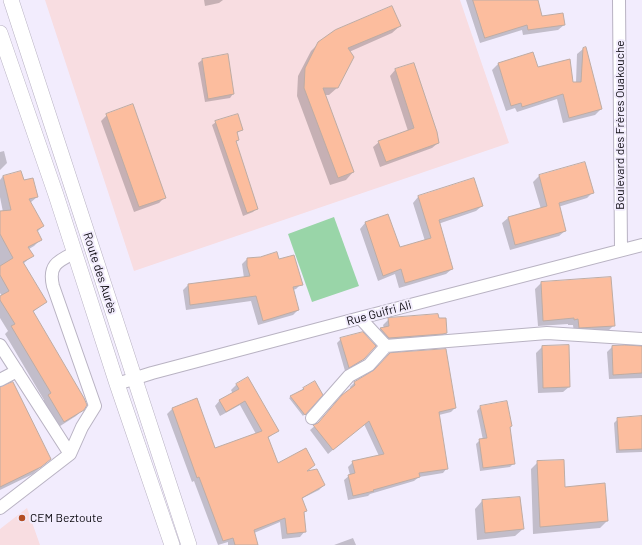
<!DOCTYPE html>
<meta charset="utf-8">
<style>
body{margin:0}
canvas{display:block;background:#f2ecfd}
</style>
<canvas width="642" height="545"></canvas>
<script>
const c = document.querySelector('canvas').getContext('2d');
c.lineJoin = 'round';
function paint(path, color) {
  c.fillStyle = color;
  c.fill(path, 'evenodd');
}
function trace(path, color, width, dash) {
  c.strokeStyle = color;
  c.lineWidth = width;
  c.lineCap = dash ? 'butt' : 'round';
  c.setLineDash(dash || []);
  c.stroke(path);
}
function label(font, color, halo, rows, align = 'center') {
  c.font = font + ' Barlow,sans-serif';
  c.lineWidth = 4;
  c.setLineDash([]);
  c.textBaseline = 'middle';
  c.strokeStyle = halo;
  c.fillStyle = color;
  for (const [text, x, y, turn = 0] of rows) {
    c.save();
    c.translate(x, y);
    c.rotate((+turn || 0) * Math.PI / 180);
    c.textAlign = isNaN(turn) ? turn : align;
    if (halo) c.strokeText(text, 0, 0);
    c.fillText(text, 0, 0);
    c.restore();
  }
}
const education = new Path2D(`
 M45 0H460L509 143 134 271Z
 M27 508 40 545H0V529Z`);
const green = new Path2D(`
 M334 217 359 286 312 302 288 234Z`);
const shadow = new Path2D(`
 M204 0H223L219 3 205 6Z
 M466 0H537L541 17 564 25 558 30 523 35 522 30 480 43Z
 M400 26 392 33 349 52 337 88 329 95H325L353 172 346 180 330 185 297 96 298 76 311 51 319 43Z
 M583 49 601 109 595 115 563 123 557 99 517 112 515 108 506 111 492 70 498 64 532 53 537 68 572 83H576L577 54Z
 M202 60 233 94 230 98 205 102 198 63Z
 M414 64 438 143 432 148 380 167 373 147 379 142 408 131 390 76 395 70Z
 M107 115 165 197 159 203 134 212 101 121Z
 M216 122 242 129 236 134 238 140 235 143 257 208 253 212 243 216 212 125Z
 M4 151 7 163 0 170V152Z
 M584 163 593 192 587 198 558 207 565 231 559 236 510 250 502 223 508 218 541 209 533 182 539 176Z
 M3 176 23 181 37 197 30 203 43 226 37 232 41 239 34 246 29 249 32 256 23 264 45 302 33 312 83 409 76 416 57 428 42 402 44 400 5 334 8 331 0 318V297L2 296 0 293V212H3L0 197V180Z
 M418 197 482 206 476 211 438 224 452 269 446 274 399 288 395 274 378 281 360 229 365 223 399 249 425 241 413 203Z
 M247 259 279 261 301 284 296 289 293 290 298 310 293 315 258 325 251 301 186 310 183 290 188 285 244 278 242 264Z
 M541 283 614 325 608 331 574 333 573 325H568V324L538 326 535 289Z
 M389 319 446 332 440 338 383 343 375 334 380 329 384 328 383 325Z
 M341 339 364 358 359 363 345 371 337 343Z
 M542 347 569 387 563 392 538 393 536 353Z
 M612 347H642V378L609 379 607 352Z
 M247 379 277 431 268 438 277 465H313L306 473 324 485 319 490 301 499 305 511 303 513 305 531 300 537 282 539 280 522 254 533 257 545H228V542L218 545 194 481 192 482 167 414 172 409 197 400 215 449 256 434 240 405 220 416 215 406 220 400 233 394 231 390 236 385Z
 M314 382 321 394 303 416 289 398Z
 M354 383 455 408 451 412 439 415 447 468 443 473 419 477 414 481 370 494 368 496 348 500 344 480 350 475 348 467 353 462 379 456 364 424 328 454 310 430 317 424 351 390 350 387Z
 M0 388 50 459 33 474 0 490Z
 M506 402 514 463 510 467 480 471 476 444 480 440H483L477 411 480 407Z
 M642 417V452L616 453 614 423 618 419Z
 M538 462 564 488 607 521 600 528 533 534 531 469Z
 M519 498 523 529 515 536 477 540 475 509 482 501Z
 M353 538 356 545H334Z`);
const building = new Path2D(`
 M473 0H538L542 16 563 13 565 25 528 30 527 25 485 38Z
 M392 6 401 26 348 48 354 57 338 88H323L354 172 338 178 304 88 305 68 318 42 335 30Z
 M586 47 602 109 569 118 563 94 522 107 521 103 511 106 498 63 533 52 538 67 570 59 573 82H581L583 48Z
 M228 54 234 94 208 99 202 59Z
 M414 63 437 132 439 143 386 162 378 141 414 128 395 69Z
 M133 104 166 198 139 207 106 114Z
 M238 114 243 130 237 132 239 140 236 141 258 209 247 213 215 121Z
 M585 162 594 193 559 203 566 231 515 245 508 217 547 206 539 175Z
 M21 171 24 180 33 178 38 197 29 199 44 226 37 230 42 240 28 247 34 256 23 262 47 302 33 311 84 398 87 405 84 410 64 422 48 395 51 393 11 326 15 324 0 300V296L9 291 0 275V266L13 258 0 234V211L11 210 3 176Z
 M474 178 483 206 439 220 453 269 405 283 401 269 383 276 365 222 388 214 400 247 431 238 418 196Z
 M277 252 279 259 294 255 303 285 293 287 299 310 263 321 256 296 190 305 188 284 250 276 247 266V258L260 257Z
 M611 277 615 326 579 328 578 319 574 320V318L543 321 541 282Z
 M438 314 439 318H446L447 333 443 334 389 338 380 328 389 326 388 318Z
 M363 332 376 346 364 359 349 368 340 338Z
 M569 345 570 387 543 388 542 346Z
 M625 345 642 346V373L613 375 612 346Z
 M446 349 456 408 439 412 448 469 419 473 420 477 373 490 374 491 353 496 348 475 355 473 352 461 384 454 369 421 333 450 313 425 318 423 342 395 355 385 354 382 374 370 390 353Z
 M248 377 279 431 268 437 278 463 306 448 315 465 307 471 317 469 325 485 302 498 307 511 304 512 306 532 287 534 285 518 254 530 258 545H235L233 538 223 541 199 477 197 478 172 408 197 398 215 448 262 431 245 401 226 412 219 400 239 389 236 384Z
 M315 381 323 395 305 415 290 396 304 389 303 388Z
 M13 382 51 459 41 467 0 487V387Z
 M507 401 512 426 510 427 515 464 483 468 479 439 487 438 480 406Z
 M642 416V449L619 450 617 418Z
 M564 460 565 487 605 483 608 521 540 527 537 461Z
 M520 497 524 529 485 533 482 500Z`);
const minor = new Path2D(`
 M619 0 621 250
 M360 318 386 346 547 333 642 339
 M0 345 70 454
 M0 380 17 371
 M117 384 152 373 360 318 642 245
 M312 418 349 376 369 365 386 346
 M0 508 70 454 82 427 95 406 53 286C48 265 58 261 74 253`);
const tertiary = new Path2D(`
 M11 0C71 181 129 364 189 545
 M0 33 56 195 117 384 172 545`);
const markers = [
 [22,518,4,"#b44e23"]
];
const streetNames = [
 ["Boulevard des Frères Ouakouche",620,125,-90],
 ["Route des Aurès",100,273,72],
 ["Rue Guifri Ali",379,313,-15]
];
const poiNames = [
 ["CEM Beztoute",30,518]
];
paint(education, '#f8dde1');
paint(green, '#99d5a8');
paint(shadow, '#0003');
paint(building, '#fcbd9e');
trace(building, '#beaca4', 1);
trace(minor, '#b9b3c3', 14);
trace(tertiary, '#b9b3c3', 16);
trace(minor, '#fff', 12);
trace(tertiary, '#fff', 15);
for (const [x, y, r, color] of markers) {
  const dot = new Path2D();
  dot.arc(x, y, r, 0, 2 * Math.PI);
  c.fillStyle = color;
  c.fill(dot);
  trace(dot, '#f2ecfd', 1.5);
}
label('12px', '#0d0b11', '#f2ecfd', streetNames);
label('12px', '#0d0b11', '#f2ecfd', poiNames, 'left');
</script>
